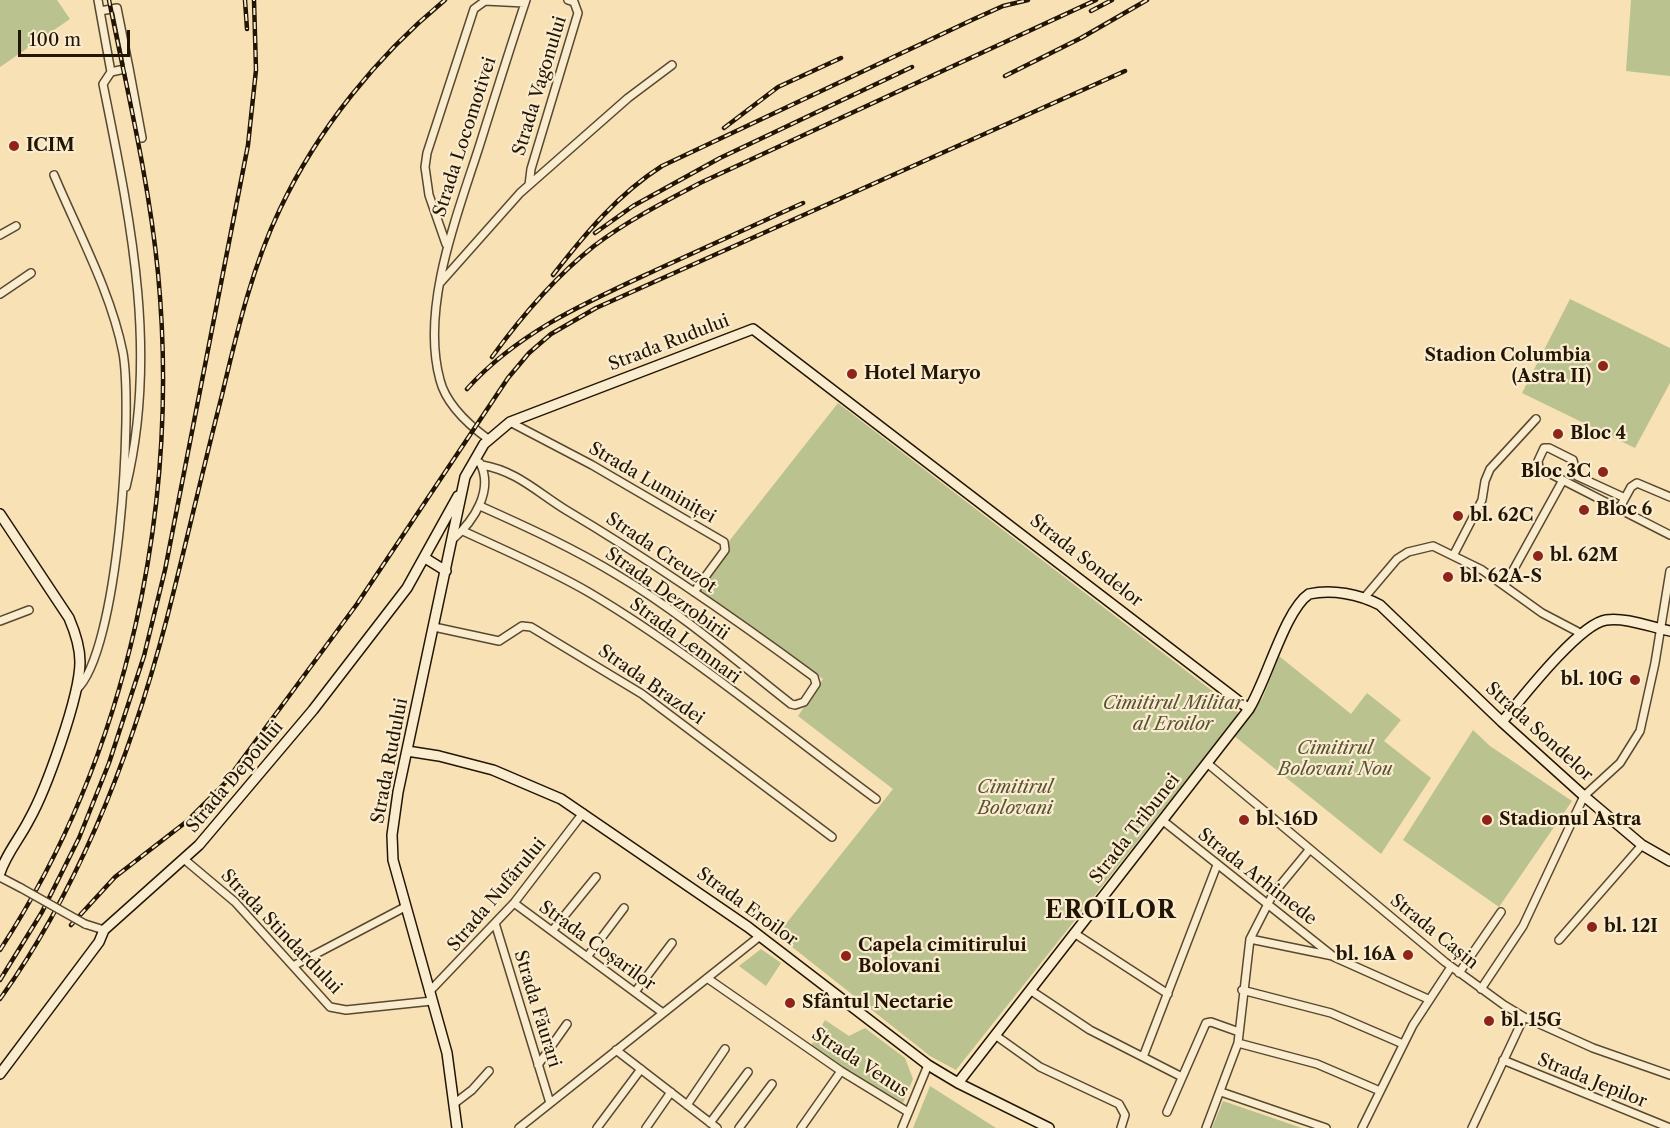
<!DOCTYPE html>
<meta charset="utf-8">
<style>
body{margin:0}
#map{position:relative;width:1670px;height:1128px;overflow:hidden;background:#f7e1b5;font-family:"Libre Caslon Text",serif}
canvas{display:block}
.scale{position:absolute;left:18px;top:30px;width:112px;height:27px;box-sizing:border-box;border:3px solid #231503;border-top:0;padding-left:8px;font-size:18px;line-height:21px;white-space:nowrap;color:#231503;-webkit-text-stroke:4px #faeccf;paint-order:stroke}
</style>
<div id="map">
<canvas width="1670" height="1128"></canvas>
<div class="scale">100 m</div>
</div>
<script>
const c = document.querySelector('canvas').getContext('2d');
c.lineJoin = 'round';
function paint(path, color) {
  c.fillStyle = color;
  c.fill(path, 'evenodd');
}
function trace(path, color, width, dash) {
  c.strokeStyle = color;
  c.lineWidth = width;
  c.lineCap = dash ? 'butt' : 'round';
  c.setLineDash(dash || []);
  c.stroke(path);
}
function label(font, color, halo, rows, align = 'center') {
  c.font = font + ' "Libre Caslon Text",serif';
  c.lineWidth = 4.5;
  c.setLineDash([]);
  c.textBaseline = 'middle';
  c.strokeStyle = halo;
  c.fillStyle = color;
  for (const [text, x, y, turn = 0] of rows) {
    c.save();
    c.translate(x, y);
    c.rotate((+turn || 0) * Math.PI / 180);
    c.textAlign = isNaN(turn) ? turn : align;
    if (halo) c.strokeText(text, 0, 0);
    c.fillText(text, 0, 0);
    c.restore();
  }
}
const green = new Path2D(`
 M0 0H57L70 19 0 67Z
 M1631 0H1670V76L1626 71Z
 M1570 299 1670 348V383L1635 448 1522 393Z
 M838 403 1237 710 1238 715 956 1070 930 1056 777 935 893 789 798 716 823 679 698 591 730 540Z
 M1279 656 1351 714 1367 693 1401 720 1384 741 1431 778 1381 854 1233 735 1263 697Z
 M1473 730 1490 746 1572 801 1499 907 1403 840Z
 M761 949 781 963 766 986 739 966Z
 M825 1020 849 1036 865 1028 905 1058 913 1079 903 1103 810 1048Z
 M930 1086 996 1128H913Z
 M1223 1101 1302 1128H1212Z`);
const street = new Path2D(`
 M98 0 111 72 103 84C130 218 159 351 126 487
 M100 11 117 8 129 68 111 72
 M129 68 142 138
 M54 175C78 232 111 292 123 353 133 411 119 653 76 690
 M529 185 531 169 578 13 574 2 568 0
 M0 235 16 226
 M446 244 429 195 425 167 427 153 474 9 485 1 525 3
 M441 282 520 193 628 98 672 65
 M0 294 31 273
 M510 422 592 465 724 542 725 550 694 592
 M488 439C469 425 446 404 440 380 420 307 458 213 480 144 495 96 510 48 526 0
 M1625 498 1577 476 1573 460 1549 448H1544L1538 461 1539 468 1670 535
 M480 506C527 527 575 549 619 576 680 612 735 660 791 704L795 705 804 702 816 684 814 677C734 618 652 561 566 510 538 493 517 471 482 465
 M1619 509 1631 487 1637 483 1670 497
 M463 531C506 551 549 569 590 593 691 653 782 730 876 799
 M453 539C474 521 494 490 480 463
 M1454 554 1482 500 1485 481 1490 469 1536 419
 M1505 585 1563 480
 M1364 598 1397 559 1408 552 1433 546 1482 570 1542 613 1582 634
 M0 621 29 610
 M434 627 499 641 522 626 531 627 642 694 832 837
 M1207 763 1445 962 1504 1005 1524 1017 1593 1048 1670 1075
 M1162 820 1334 957 1428 999
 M185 860 235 902 330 1007 346 1010 432 1001
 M0 877 21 888
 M514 903 663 1013
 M495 923 550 1103
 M85 924 104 930
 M552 931 596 877
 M1074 933 1168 994
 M1250 939 1333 956
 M1559 940 1642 845
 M587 957 624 908
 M293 966 405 907
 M1459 973 1501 912
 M707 978 841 1071 908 1112
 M1481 989 1523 926 1584 796 1620 763 1640 731 1655 663 1670 571
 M1030 990 1090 1030 1182 1077
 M1242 990 1331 1013 1403 1044
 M429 992 514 903 583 813
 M635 992 672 943
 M995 1035 1040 1067 1119 1104 1125 1115 1121 1128
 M1238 1043 1317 1064 1380 1091
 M616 1050 717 1128
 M1143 1057 1217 865
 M1503 1060 1670 1128
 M538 1065 567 1024
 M1221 1092 1326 1128
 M455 1103 472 1090 489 1071
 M687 1105 725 1049
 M1167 1112 1206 1023 1211 1022 1239 1032
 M710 1123 748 1072
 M519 1128 760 936
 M597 1128 641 1069
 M646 1128 671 1092
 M739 1128 772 1084
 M801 1128 841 1071
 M902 1128 928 1065
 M1206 1128 1238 1043 1250 939 1273 894 1310 849
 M1362 1128 1413 1025 1451 967
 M1472 1128 1524 1017`);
const secondary = new Path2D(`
 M0 514 69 618C75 632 80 647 80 662 80 696 46 790 29 820 20 838 6 854 0 873
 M425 558 446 571
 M1502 722C1521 699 1579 624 1606 620 1625 617 1651 627 1670 631
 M407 751 439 756 493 770 561 799 748 927 928 1065 958 1083 1049 1128
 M0 1074 99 942 104 930 199 845 313 710 407 588 458 496
 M958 1083 1249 709C1267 680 1285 610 1309 594 1332 589 1359 594 1380 605L1502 722 1584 796 1642 845 1670 861
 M457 1128 447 1053 393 860 392 835 398 792 465 477 484 444 510 422 753 329 1249 709`);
const rail = new Path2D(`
 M245 0 247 29
 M1091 11 1112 0
 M1005 76 1081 38 1147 0
 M724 128 778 87 841 58
 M595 233 633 206 720 158 912 67
 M553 275C585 234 618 194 662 166L974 19 1003 6 1028 0
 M492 357C521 317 555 277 594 246 627 221 664 202 700 183L1096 0
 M467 389C518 332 587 302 656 270 705 248 754 225 803 203
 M71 925 115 877 186 822 224 784 357 604 508 378 529 353 551 334 596 308 1125 71
 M0 950C129 753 180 505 158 273 149 181 127 90 109 0
 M0 980 42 912 79 838 109 763 144 656 165 570 248 145 256 70 254 0
 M0 999C81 886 132 752 167 618 186 544 203 469 222 395 237 332 252 267 280 209 318 129 377 56 445 0`);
const streetBridge = new Path2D(`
 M21 888 85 924`);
const markers = [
 [14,146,6,"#8f2418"],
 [1603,366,6,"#8f2418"],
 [852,374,6,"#8f2418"],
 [1558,434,6,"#8f2418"],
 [1603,472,6,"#8f2418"],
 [1584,510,6,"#8f2418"],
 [1458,516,6,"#8f2418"],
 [1538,556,6,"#8f2418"],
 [1448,577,6,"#8f2418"],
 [1635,680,6,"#8f2418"],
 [1244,820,6,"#8f2418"],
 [1487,820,6,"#8f2418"],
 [1592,927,6,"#8f2418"],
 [1408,955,6,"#8f2418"],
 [846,956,6,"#8f2418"],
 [790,1003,6,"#8f2418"],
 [1489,1021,6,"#8f2418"]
];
const streetNames = [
 ["Strada Vagonului",540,86,-73],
 ["Strada Locomotivei",465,137,-72],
 ["Strada Rudului",669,343,-21],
 ["Strada Luminiței",652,483,30],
 ["Strada Creuzot",661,553,34],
 ["Strada Sondelor",1086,561,38],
 ["Strada Dezrobirii",667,594,35],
 ["Strada Lemnari",685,641,36],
 ["Strada Brazdei",651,685,35],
 ["Strada Sondelor",1539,732,42],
 ["Strada Rudului",390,761,-79],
 ["Strada Depoului",235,777,-50],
 ["Strada Tribunei",1135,829,-52],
 ["Strada Arhimede",1257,877,38],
 ["Strada Nufărului",497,895,-50],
 ["Strada Eroilor",747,907,36],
 ["Strada Stindardului",281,932,46],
 ["Strada Cașin",1434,932,39],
 ["Strada Coșarilor",597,946,36],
 ["Strada Făurari",537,1009,73],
 ["Strada Venus",860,1063,33],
 ["Strada Jepilor",1592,1081,22]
];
const poiNames = [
 ["ICIM",26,146],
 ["Stadion Columbia",1591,356,"right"],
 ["(Astra II)",1591,377,"right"],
 ["Hotel Maryo",864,374],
 ["Bloc 4",1570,434],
 ["Bloc 3C",1591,472,"right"],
 ["Bloc 6",1596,510],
 ["bl. 62C",1470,516],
 ["bl. 62M",1550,556],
 ["bl. 62A-S",1460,577],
 ["bl. 10G",1623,680,"right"],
 ["bl. 16D",1256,820],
 ["Stadionul Astra",1499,820],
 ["bl. 12I",1604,927],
 ["Capela cimitirului",858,946],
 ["Bolovani",858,967],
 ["bl. 16A",1396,955,"right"],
 ["Sfântul Nectarie",802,1003],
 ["bl. 15G",1501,1021]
];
const parkNames = [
 ["Cimitirul Militar",1173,704],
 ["al Eroilor",1173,725],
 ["Cimitirul",1335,749],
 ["Bolovani Nou",1335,770],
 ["Cimitirul",1015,788],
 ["Bolovani",1015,809]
];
const districtNames = [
 ["EROILOR",1111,911]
];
paint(green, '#bac38f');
trace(street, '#584830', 10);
trace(secondary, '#231503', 12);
trace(street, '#faeccf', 7);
trace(secondary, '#faeccf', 9);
trace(rail, '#231503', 4.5);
trace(rail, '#faeccf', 2, [7]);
trace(streetBridge, '#584830', 10, []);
trace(streetBridge, '#faeccf', 7);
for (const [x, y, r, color] of markers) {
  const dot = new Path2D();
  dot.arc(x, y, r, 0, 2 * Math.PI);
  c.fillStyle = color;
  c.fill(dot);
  trace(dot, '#faeccf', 2);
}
label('18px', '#231503', '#faeccf', streetNames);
label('bold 18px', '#231503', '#faeccf', poiNames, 'left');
label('italic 18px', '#585234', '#faeccf', parkNames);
c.letterSpacing = '1.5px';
label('bold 24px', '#231503', '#faeccf', districtNames);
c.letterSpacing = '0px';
</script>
